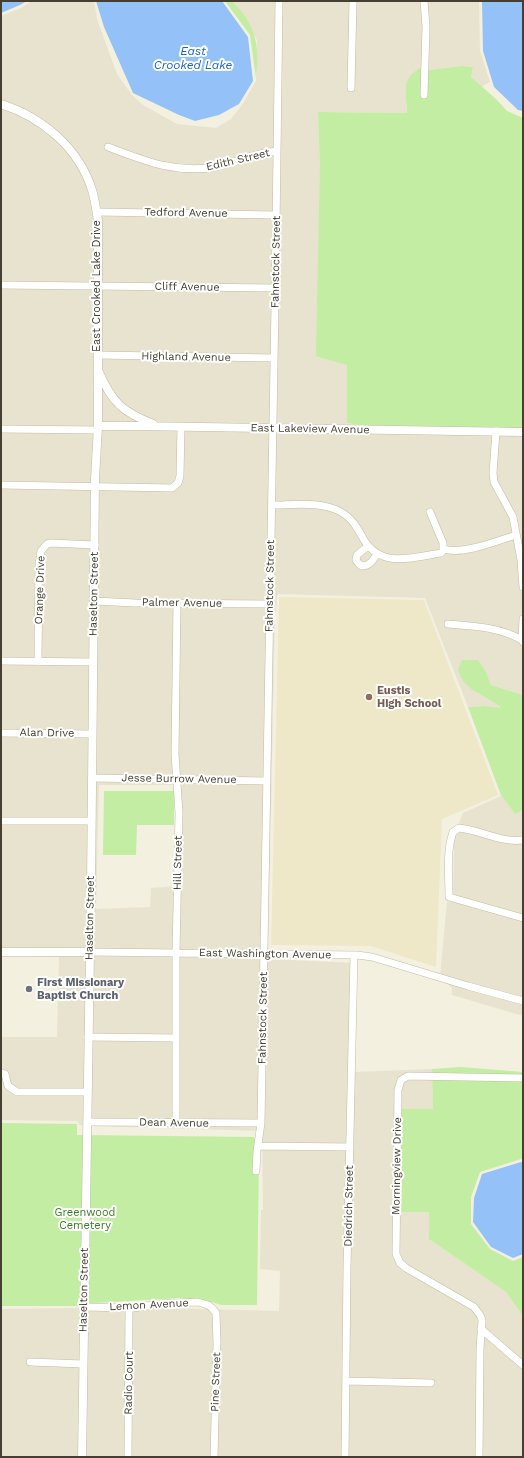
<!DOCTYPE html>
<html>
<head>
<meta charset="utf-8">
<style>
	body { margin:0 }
	#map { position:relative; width:524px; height:1458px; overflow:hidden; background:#f3f0e0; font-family:"Work Sans",sans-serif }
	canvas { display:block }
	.frame { position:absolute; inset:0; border:2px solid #443f31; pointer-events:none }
</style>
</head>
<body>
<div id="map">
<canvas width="524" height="1458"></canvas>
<div class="frame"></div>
</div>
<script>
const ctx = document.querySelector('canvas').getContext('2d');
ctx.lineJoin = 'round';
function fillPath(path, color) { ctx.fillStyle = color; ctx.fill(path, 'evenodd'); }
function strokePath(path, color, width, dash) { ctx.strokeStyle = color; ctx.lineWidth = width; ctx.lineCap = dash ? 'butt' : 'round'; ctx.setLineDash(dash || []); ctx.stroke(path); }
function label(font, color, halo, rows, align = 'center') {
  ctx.font = font + ' "Work Sans",sans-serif'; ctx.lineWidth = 4; ctx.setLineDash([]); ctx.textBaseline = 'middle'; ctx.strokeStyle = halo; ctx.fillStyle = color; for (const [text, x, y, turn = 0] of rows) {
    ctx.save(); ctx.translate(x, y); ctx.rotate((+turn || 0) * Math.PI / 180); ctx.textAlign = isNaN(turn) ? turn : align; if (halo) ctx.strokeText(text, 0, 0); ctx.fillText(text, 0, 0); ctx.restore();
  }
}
fillPath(new Path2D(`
	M32 1H94L97 19 117 74 132 95 143 105 177 124 216 128 231 119 242 105 256 81 257 40 237 6 232 1H479L480 51 490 82 486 84 482 87 479 84 471 77 473 67 462 66 429 70 405 88 407 113 318 112 320 168 347 365V423L363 426 158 423 136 414 123 404 112 390 100 367 94 188 48 124 31 113 1 100V16L21 8Z
	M1 107 29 119 44 129 60 144 76 163 89 191 95 221 93 367 95 426 86 949H1Z
	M100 382 119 410 128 417 140 422 101 423Z
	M157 429 523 435V695L491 685 486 672 477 693 494 701 501 709 485 706 468 707 425 598 279 594 277 595 276 612H275L268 959 356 963 354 1072 432 1069 433 1109H397L395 1212H429V1239L506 1292 523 1316V1457H85L87 1308 91 1306 279 1311 280 1271 260 1269 261 1210H263L262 1131 90 1126 98 479 101 430ZM99 785H179V886L151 888 150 907 96 909Z
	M501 795 515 814 523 810V1016L452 995V988L440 977 447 902 453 901 454 835 463 813 499 797Z
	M1 955H86L84 1125H79V1123L77 1121 1 1120V1037H57L59 957Z
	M81 1308 79 1457H1V1309Z`), '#e7e3ce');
fillPath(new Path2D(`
	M279 597 424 600 498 795 442 819 436 967 371 946 271 945Z`), '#eee8c8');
fillPath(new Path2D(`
	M225 1H232C256 25 260 45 256 78L250 35Z
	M462 66 473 67 471 77 496 99 507 111 523 118V428L363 426 347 423V365L316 356 320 168 318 112 407 113C407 93 399 81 420 68L429 70Z
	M462 660H478L486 672 491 685 523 695V810L515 814 501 795 468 707 485 706 501 708C490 697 476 695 466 684 462 681 460 674 458 670Z
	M104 791H174V825H137L136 855H103Z
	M461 1067 523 1072V1160L521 1159 480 1172 471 1197V1224L490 1249 513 1261 523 1257V1316L506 1292 429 1239V1212H394L397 1109H433L432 1069Z
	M1 1123 77 1124V1135L254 1137 259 1154 257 1305H221L212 1302 180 1298 94 1303 76 1306H1Z`), '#c2eda3');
fillPath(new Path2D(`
	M1 1H27L20 5 1 13Z
	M96 1H222L248 37 253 81 239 104 219 115 195 121 179 115 133 93 104 27Z
	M482 1H523V111L518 110 494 87 483 51Z
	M521 1162 523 1163V1254L513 1258 491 1247 473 1222 474 1198 482 1174Z`), '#94c2f8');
const minor = new Path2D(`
	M424 1 426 27 424 95
	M351 88 353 1
	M108 147C143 160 175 174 215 167 236 163 254 153 277 151
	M97 212 276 215
	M1 285 275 288
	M97 355 274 358
	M1 429 98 430
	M496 431 493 473 494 482 513 517 521 560 523 587
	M1 485 172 488 178 483 180 476 181 427
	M272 505C294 505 321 501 341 512 352 518 358 529 364 540 382 569 414 557 441 553L443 551V543L430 512
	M368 546 357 555 356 560 359 564 362 566C370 566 373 560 377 554
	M444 549C462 555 497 541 516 535
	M94 601 135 603 270 604
	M448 624C473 626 499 627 522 640L523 642
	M522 640 523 619
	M1 661 93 662
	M38 662 39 564 41 551 47 544 51 543 95 545
	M1 733 92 734
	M92 778 266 781
	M1 821H91
	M523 840C500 843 481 830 459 828L453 832C446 852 449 876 449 897L523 918
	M89 952 357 955 372 957 468 986 523 1001
	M88 1037 176 1038
	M1 1073 5 1074 8 1086 17 1092H87
	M87 1122 261 1123
	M176 1123V952L179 813 175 754 177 603
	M258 1146 350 1147
	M256 1171 257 1151 261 1123 275 305 279 1
	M84 1307 133 1308 158 1304 198 1302 208 1305 212 1308 216 1313 217 1343 214 1457
	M481 1329 523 1365
	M30 1362 83 1364
	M346 1381 431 1383
	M128 1457 129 1308
	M345 1457 347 1268 354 955
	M479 1457 480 1349 482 1320 480 1315 474 1307 406 1268 400 1263 396 1254 398 1090 401 1080 408 1076 523 1078`);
const tertiary = new Path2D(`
	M1 104C42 117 79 148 92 190 95 199 96 210 98 220V426L95 479 91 888 82 1457
	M99 372C112 403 123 412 153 424
	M98 426H136L523 432
	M1 952H89`);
strokePath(minor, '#c1bca5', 8);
strokePath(tertiary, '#c1bca5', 9);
strokePath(minor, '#fff', 7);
strokePath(tertiary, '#fff', 8);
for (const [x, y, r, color] of [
	[369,697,4,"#8d6e63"],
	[29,989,4,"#6b7280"]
]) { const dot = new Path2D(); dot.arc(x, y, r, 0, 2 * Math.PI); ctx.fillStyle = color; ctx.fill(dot); strokePath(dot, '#fff', 1.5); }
label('11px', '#443f31', '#fff', [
	["Edith Street",238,160,-13],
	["Tedford Avenue",186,213,1],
	["Fahnstock Street",276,262,-89],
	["East Crooked Lake Drive",97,286,-90],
	["Cliff Avenue",187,287,1],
	["Highland Avenue",186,357,1],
	["East Lakeview Avenue",310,429,1],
	["Fahnstock Street",270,586,-89],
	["Orange Drive",40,590,-88],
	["Haselton Street",94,594,-89],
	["Palmer Avenue",182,603,1],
	["Alan Drive",47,733,1],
	["Jesse Burrow Avenue",179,779,1],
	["Hill Street",178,863,-89],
	["Haselton Street",90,918,-89],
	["East Washington Avenue",265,954,1],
	["Fahnstock Street",263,1018,-89],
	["Dean Avenue",174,1123,1],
	["Morningview Drive",397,1166,-89],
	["Diedrich Street",349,1206,-89],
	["Haselton Street",84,1290,-89],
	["Lemon Avenue",149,1305,-3],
	["Pine Street",216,1382,-88],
	["Radio Court",129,1383,-89]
]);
label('bold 11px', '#785e54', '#fff', [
	["Eustis",377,691],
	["High School",377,704]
], 'left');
label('bold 11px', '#5b616d', '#fff', [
	["First Missionary",37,983],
	["Baptist Church",37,996]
], 'left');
label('11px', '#357b1f', '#fff', [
	["Greenwood",85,1213],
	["Cemetery",85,1226]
]);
label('italic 12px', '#2064ba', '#fff', [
	["East",193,51],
	["Crooked Lake",193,65]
]);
</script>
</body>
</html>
